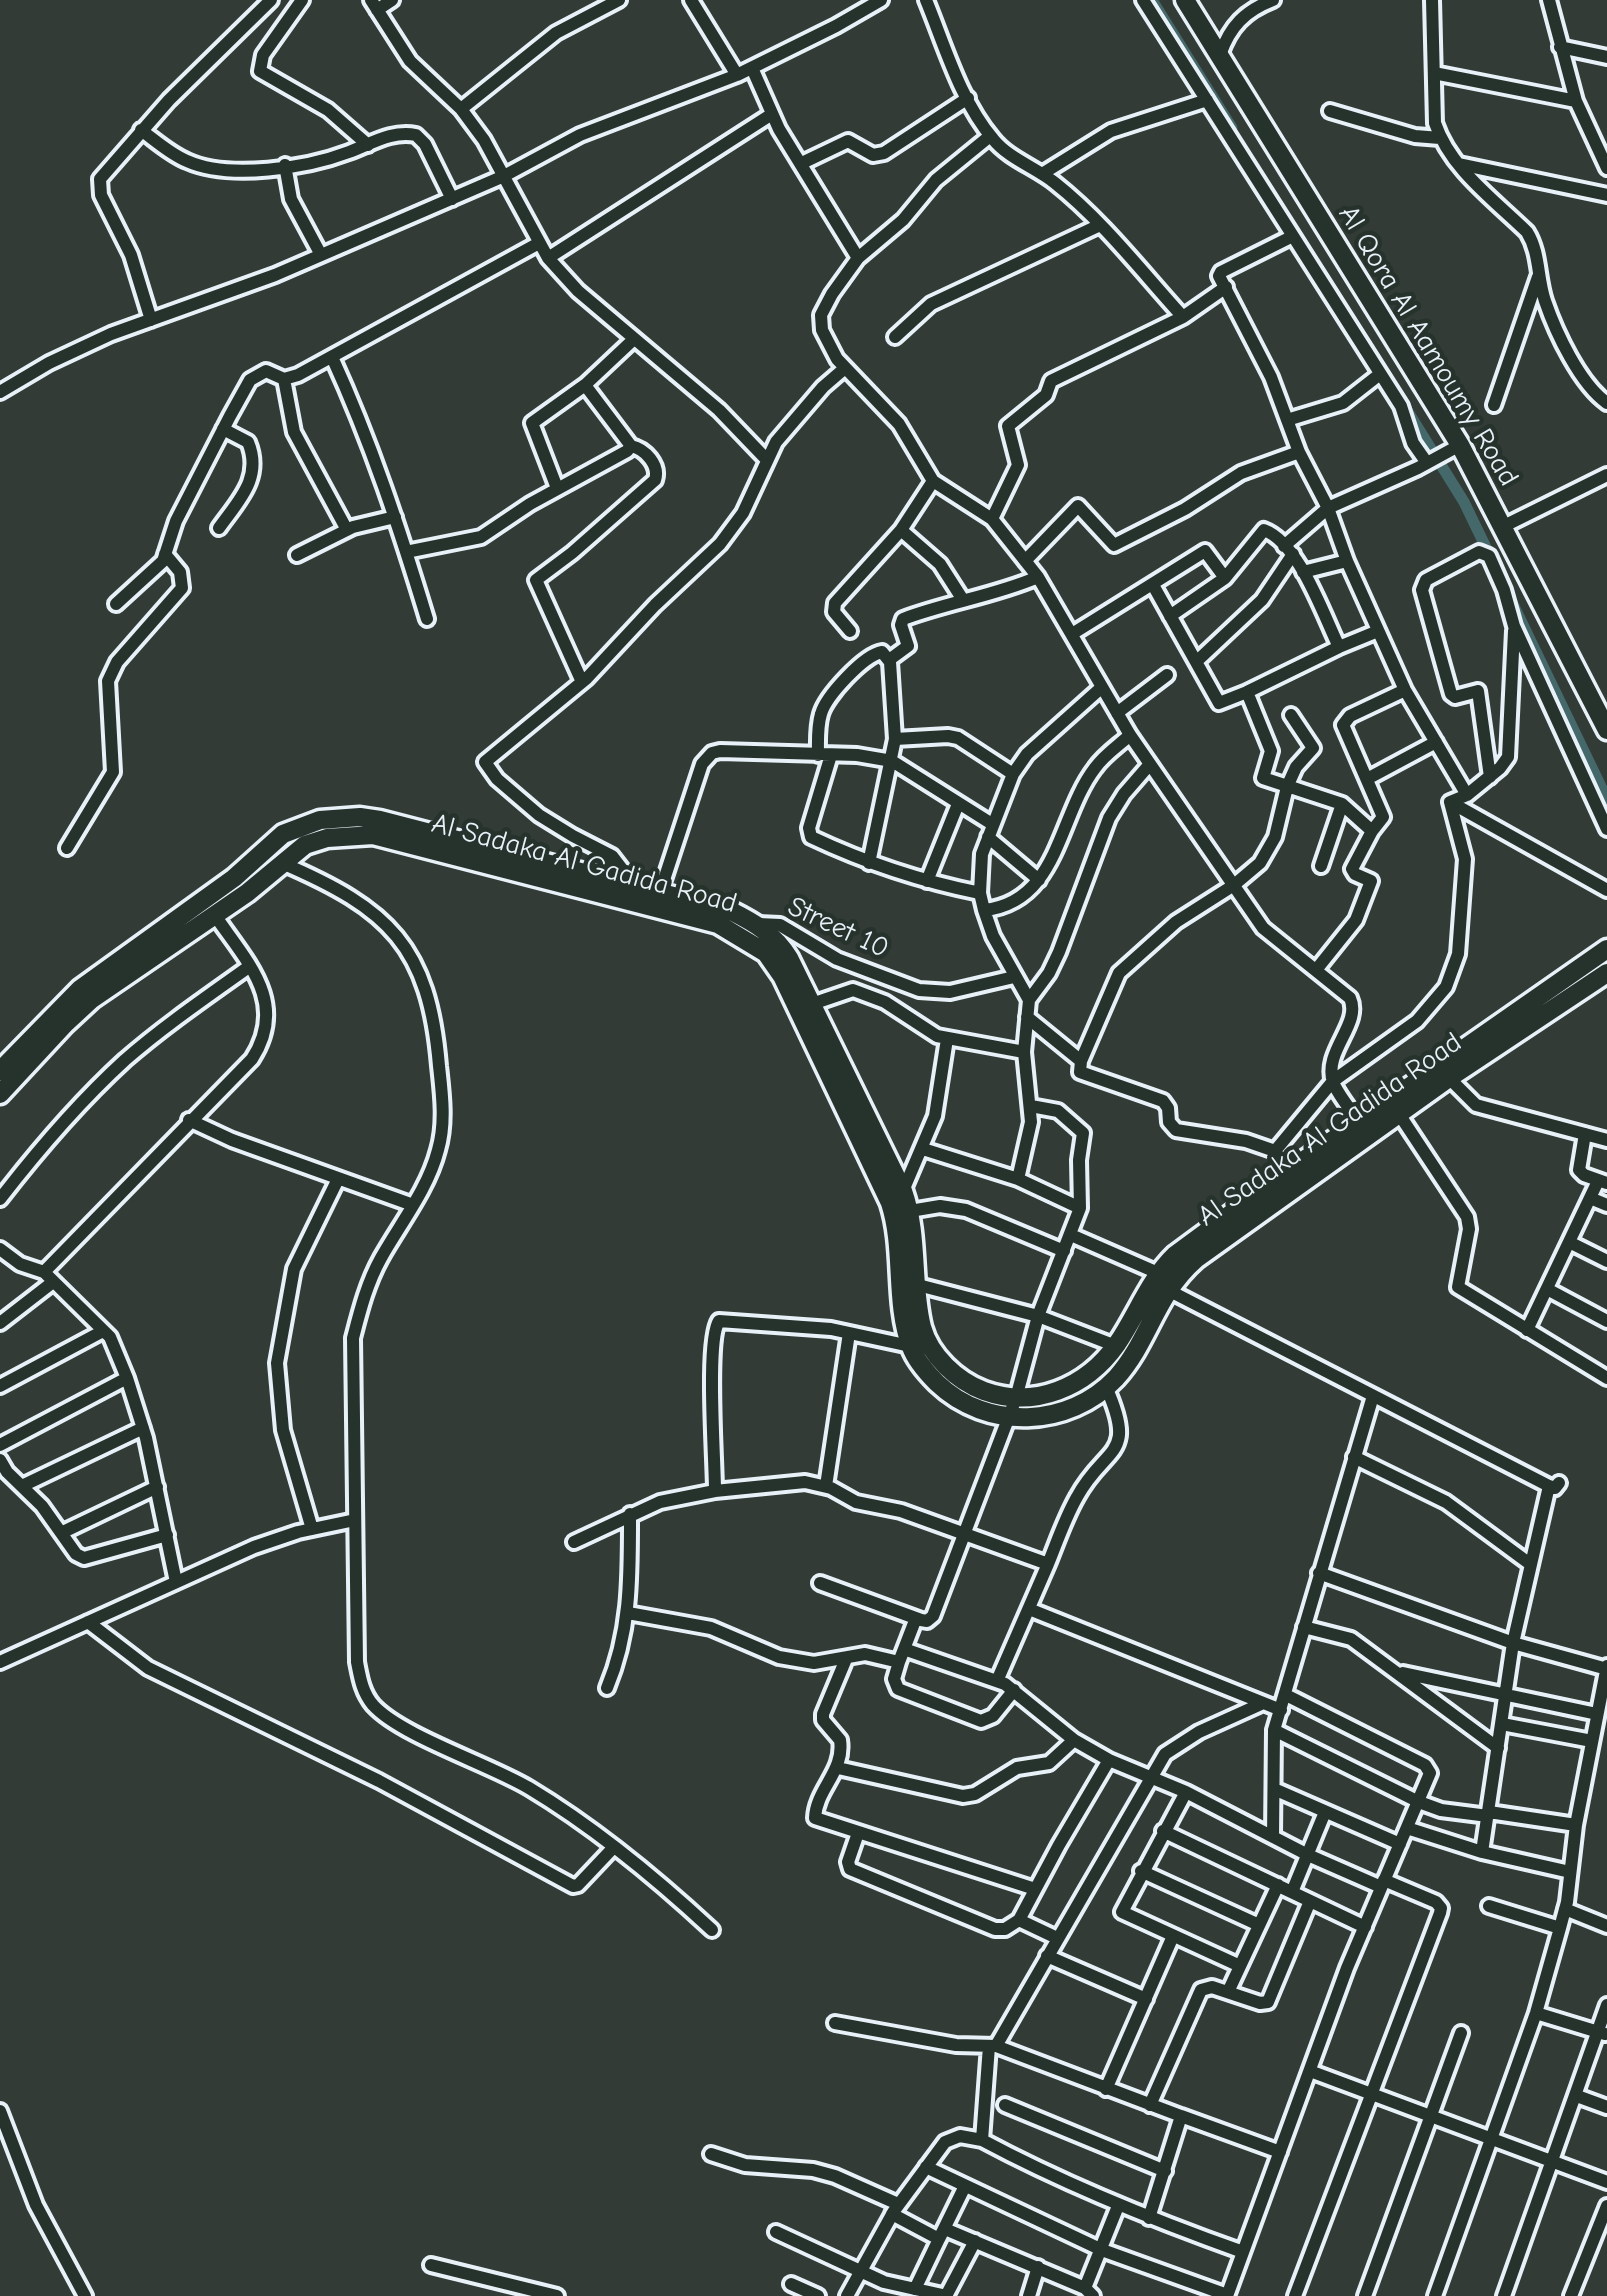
<!DOCTYPE html>
<html>
<head>
<meta charset="utf-8">
<style>
	body { margin:0 }
	canvas { display:block; background:#333b36 }
</style>
</head>
<body>
<canvas width="1607" height="2296"></canvas>
<script>
const ctx = document.querySelector('canvas').getContext('2d');
ctx.lineJoin = 'round';
function strokePath(path, color, width, dash) { ctx.strokeStyle = color; ctx.lineWidth = width; ctx.lineCap = dash ? 'butt' : 'round'; ctx.setLineDash(dash || []); ctx.stroke(path); }
function label(font, color, halo, rows, align = 'center') {
  ctx.font = font + ' "Comic Neue",sans-serif'; ctx.lineWidth = 9; ctx.setLineDash([]); ctx.textBaseline = 'middle'; ctx.strokeStyle = halo; ctx.fillStyle = color; for (const [text, x, y, turn = 0] of rows) {
    ctx.save(); ctx.translate(x, y); ctx.rotate((+turn || 0) * Math.PI / 180); ctx.textAlign = isNaN(turn) ? turn : align; if (halo) ctx.strokeText(text, 0, 0); ctx.fillText(text, 0, 0); ctx.restore();
  }
}
strokePath(new Path2D(`
	M1152 0 1232 128
	M1405 407 1464 502 1492 560
	M1511 600 1607 799`), '#45686b', 11);
const street = new Path2D(`
	M302 0 263 55 260 71 328 110 368 145
	M371 0 410 61 461 109 484 140 548 258 578 291 719 410 767 460
	M691 0 737 75
	M926 0C945 46 960 100 993 139 1009 159 1035 167 1055 183 1103 221 1142 272 1183 317L1226 287
	M1143 0 1401 406 1413 443 1427 463
	M1432 0 1435 123C1450 168 1493 199 1527 232 1540 253 1537 277 1545 301 1556 333 1580 384 1607 403
	M1549 0 1576 101 1607 168
	M377 10 392 0
	M1560 47 1607 57
	M1220 55C1230 26 1245 11 1273 0
	M752 68 779 129 858 258
	M1434 73 1576 101
	M461 109 556 33 619 0
	M1330 111 1415 136 1440 138
	M141 130C156 141 170 154 187 161 229 180 307 168 349 152 371 144 392 130 416 135L425 144 452 199
	M990 136 936 180 903 220 858 258 832 294 821 315 822 330 837 359 899 424 933 481 992 519 1038 577 1130 735 1263 928 1350 998C1362 1024 1323 1051 1333 1082 1338 1095 1351 1110 1359 1122
	M802 163 848 141 873 155 884 153 968 98
	M1459 164 1607 195
	M285 165 291 199 321 255
	M1042 174 1111 131 1207 100
	M548 258 772 114
	M151 320 131 255 101 195 100 179 169 100 271 0
	M895 337 931 304 1100 225
	M332 357C371 442 400 530 427 619
	M284 379 294 432 347 530
	M0 392 49 363 111 334 275 275 504 176 580 135 737 75 836 26 881 0
	M1494 405 1538 277
	M1287 420 1343 403 1380 374
	M557 488 532 423 585 385 634 339
	M992 519 1018 465 1008 426 1046 395 1051 381 1183 317
	M1502 527 1607 475
	M219 528C238 501 263 478 248 442L223 429
	M901 530 940 564 963 600
	M1284 546 1328 508 1418 468 1460 445
	M406 552 481 537 530 504 627 451 631 446 585 385
	M297 555 353 527 395 517
	M1025 561 1078 506 1114 545 1185 509 1241 473 1299 452
	M1303 572 1347 561
	M1153 585 1219 703 1247 692 1271 751 1263 778 1342 804 1372 831
	M116 604 163 561 176 521 230 416 250 380 266 371 284 379 298 375 539 243
	M1170 616 1225 578 1264 530C1299 543 1323 614 1339 647L1378 631
	M850 631 834 612 835 603 901 530 933 481
	M1072 634 1205 551 1225 578
	M889 660 908 646 901 625 903 619C948 602 994 596 1038 577
	M1196 662 1262 600 1293 554
	M582 682 536 580 572 553 655 480C660 465 645 449 631 446
	M1247 692 1339 647
	M1117 713 1167 675
	M895 739 948 736 958 738 1013 774
	M818 755C818 742 817 727 821 714 826 696 864 655 882 652L890 662 895 739 869 863
	M831 755 809 828 811 837C866 863 920 881 980 893
	M1490 777 1478 691 1455 697 1451 694 1422 590 1426 580 1479 552 1489 556 1504 590 1514 626 1607 829
	M1367 779 1436 742
	M1467 795 1500 768 1508 757 1514 631
	M1450 802 1607 890
	M988 837 1039 880
	M67 848 113 772 108 681 117 662 182 588 180 572 165 554
	M282 863C389 909 429 946 439 1066 442 1093 446 1123 438 1150 428 1189 400 1224 381 1258 367 1283 360 1311 353 1338L357 1662C360 1677 362 1692 373 1705 401 1736 489 1764 529 1788 594 1827 657 1879 712 1930
	M1321 866 1342 804
	M927 881 958 804
	M635 886 612 856 573 836 539 815 497 779 485 762 587 678 655 605 720 544 743 513 776 442 823 387 845 368
	M660 892 702 764 712 753 720 751 857 755 892 761 992 824
	M984 910C1059 902 1058 816 1095 768 1104 755 1118 746 1130 735
	M758 924 780 925 837 959 919 990 950 992 1014 977
	M1316 970 1356 920 1371 881 1355 874 1352 869 1372 831 1383 817 1343 725 1350 716 1405 690
	M1029 1000 1049 973 1059 952 1109 818 1124 794 1150 764
	M812 1004 853 990 885 1002 937 1036 1024 1052
	M1027 1017 1081 1061 1080 1072 1163 1101 1168 1108 1169 1122 1176 1130 1246 1141 1275 1151 1333 1081 1417 1021 1446 987 1458 954 1465 859 1450 802 1467 795 1405 690 1347 561 1328 508 1299 452 1271 377 1219 276 1221 272 1293 236
	M1081 1061 1119 973 1176 922 1234 885 1260 863 1275 837 1287 787 1296 767 1313 748 1291 715
	M1449 1078 1476 1105 1607 1140
	M1031 1106 1058 1111 1083 1133 1079 1160 1080 1208
	M1399 1114 1467 1217 1469 1229 1458 1287 1607 1378
	M189 1120 232 1140 413 1205
	M1585 1134 1579 1170 1584 1175 1607 1183
	M1018 1179 1031 1122 1024 1052 1029 1000 993 936 984 910 980 893 982 854 1013 774 1027 754 1102 687
	M903 1191 935 1116 947 1039
	M1590 1198 1607 1205
	M0 1199C38 1150 79 1102 125 1060 164 1026 208 996 250 966
	M910 1211 940 1206 966 1210 1064 1251
	M1071 1235 1158 1273
	M1569 1242 1607 1261
	M0 1249 20 1264 44 1272 110 1337 127 1378 146 1438 176 1582
	M44 1272 252 1059C289 1002 246 961 214 914
	M918 1285 1038 1316 1116 1346
	M1166 1289 1549 1486 1555 1488 1559 1483
	M1547 1289 1607 1321
	M0 1323 53 1282
	M1527 1330 1598 1181
	M0 1386 103 1331
	M0 1445 127 1378
	M1354 1457 1446 1502 1530 1564
	M0 1460 7 1472 42 1506 76 1554 84 1558 167 1535
	M22 1486 143 1428
	M826 1486 849 1333
	M715 1491C715 1459 706 1340 719 1321L831 1329 910 1346
	M312 1529 283 1430 277 1363 294 1269 338 1179
	M61 1533 157 1487
	M574 1542 660 1502 715 1491 805 1482 831 1488 856 1502 901 1511 1048 1564 997 1681
	M1048 1564C1057 1542 1065 1518 1077 1497 1105 1445 1138 1458 1106 1387
	M1319 1573 1513 1643 1607 1669
	M820 1583 921 1620 927 1621 933 1616 1016 1398 1038 1316 1080 1208 1018 1179 923 1149
	M1029 1609 1281 1710
	M628 1613 711 1628 779 1657 814 1663 865 1654 899 1662 916 1618
	M88 1622 148 1668 379 1781 573 1886 578 1885 613 1848
	M1304 1627 1351 1639 1498 1748
	M904 1649 1005 1684 1074 1740 1109 1760 1186 1792 1308 1855 1381 1887
	M846 1659 823 1714V1720L840 1740C845 1771 816 1789 815 1818L1035 1889
	M0 1662 254 1547 298 1532 355 1520
	M899 1662 894 1679 898 1689 981 1721 993 1716 1014 1690
	M1403 1673 1597 1714
	M607 1688C631 1631 630 1575 630 1514
	M1502 1724 1592 1741
	M1274 1730 1419 1802 1441 1810 1488 1816
	M838 1768 963 1796 975 1794 1017 1768 1049 1763 1074 1740
	M1274 1789 1400 1844
	M1186 1792 1122 1912 1240 1966
	M1489 1812 1576 1825
	M1407 1828 1482 1852 1570 1872
	M1163 1831 1365 1927
	M858 1833 848 1862 850 1869 995 1929H1005L1019 1920
	M1273 1837 1274 1730 1373 1396
	M1482 1852 1513 1643 1549 1486
	M1141 1871 1259 1925
	M1292 1892 1325 1812
	M1489 1906 1560 1928
	M1565 1909 1607 1926
	M1057 1938 1019 1920 1059 1845 1109 1760
	M1047 1956 1146 1999
	M1228 1992 1278 1885
	M1536 2013 1605 2034
	M835 2023 956 2045 996 2046 1181 2116
	M989 2046 982 2140C1066 2185 1153 2220 1243 2252
	M996 2046 1165 1754 1199 1732 1261 1704
	M1310 2071 1607 2182
	M1106 2089 1173 1936
	M1577 2096 1607 2107
	M1005 2105 1165 2171
	M1150 2105 1201 1990 1212 1987 1260 2003 1268 2002 1310 1901
	M0 2111 36 2205 85 2296
	M711 2154 745 2165 813 2170 835 2176 898 2204
	M926 2167 1102 2250 1227 2295
	M892 2214 939 2239 965 2186
	M1149 2218 1181 2116 1280 2152
	M945 2229 1085 2288 1093 2296
	M776 2232 884 2282 947 2296
	M431 2265 557 2296
	M791 2284 818 2296
	M1085 2288 1118 2206
	M915 2289 939 2239
	M847 2296 894 2211 945 2142 960 2136 982 2140
	M946 2296 975 2241
	M1029 2296 1038 2267
	M1227 2296 1347 1968 1430 1773 1425 1765 1286 1695
	M1295 2296 1440 1913 1441 1908 1436 1902 1384 1880
	M1365 2296 1461 2033
	M1435 2296 1536 2013 1560 1928 1567 1902 1576 1825 1607 1666
	M1504 2296 1607 2005
	M1571 2296 1607 2206`);
const secondary = new Path2D(`
	M1185 0 1460 445 1607 730
	M0 1071 80 989 234 878 283 834 320 820 360 817 380 820 731 911C755 923 774 934 789 958L903 1191C919 1236 911 1284 922 1327 930 1356 957 1381 984 1391 1034 1409 1086 1388 1117 1344 1137 1315 1149 1280 1175 1255L1293 1168 1607 949
	M0 1094 65 1024 92 999 247 893 305 845 327 838 373 835 718 924 766 953 782 976 890 1203C905 1249 894 1301 911 1347 916 1361 927 1373 937 1383 987 1431 1069 1428 1116 1378 1150 1340 1154 1296 1196 1259L1449 1078 1607 973`);
strokePath(street, '#e8f1f8', 20);
strokePath(secondary, '#e8f1f8', 25);
strokePath(street, '#26332d', 12);
strokePath(secondary, '#26332d', 18);
label('28px', '#e8f1f8', '#26332d', [
	["Al Qora Al Aamoumy Road",1428,346,59],
	["Al Sadaka Al Gadida Road",584,864,15],
	["Street 10",838,928,25],
	["Al Sadaka Al Gadida Road",1330,1130,-35]
]);
</script>
</body>
</html>
